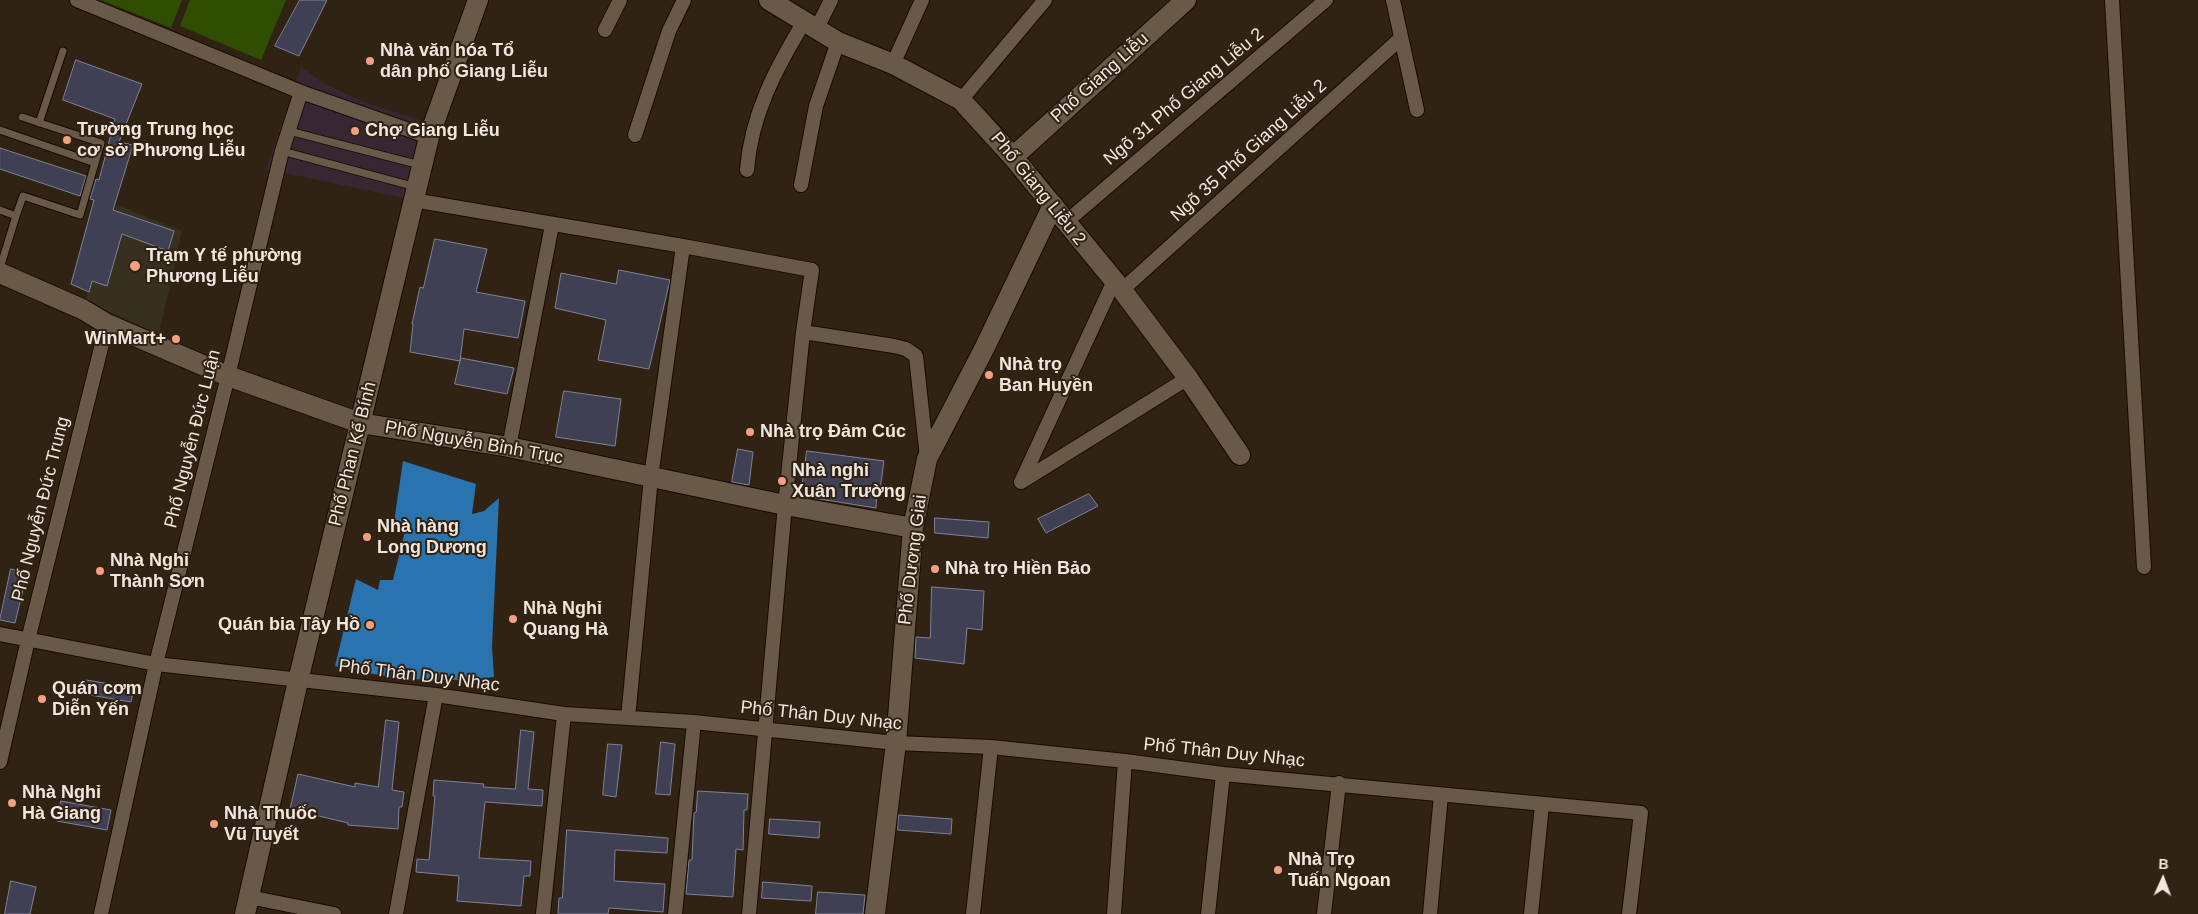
<!DOCTYPE html>
<html>
<head>
<meta charset="utf-8">
<style>
	body { margin:0 }
	#map { position:relative; width:2198px; height:914px; overflow:hidden; background:#302314; font-family:Arial,sans-serif }
	canvas { display:block }
	.north { position:absolute; left:2138px; top:854px; width:50px; height:50px; -webkit-text-stroke:4px #302314; paint-order:stroke; rotate:2deg; font-size:14px; font-weight:700; line-height:20px; text-align:center; color:#f1e7de }
	.north::after { content:''; display:block; margin:auto; width:18px; height:22px; background:#f1e7de; clip-path:polygon(50% 0,100% 100%,50% 72%,0 100%) }
</style>
</head>
<body>
<div id="map">
<canvas width="2198" height="914"></canvas>
<div class="north">B</div>
</div>
<script>
const ctx = document.querySelector('canvas').getContext('2d');
ctx.lineJoin = 'round';
function fillPath(path, color) { ctx.fillStyle = color; ctx.fill(path, 'evenodd'); }
function strokePath(path, color, width, dash) { ctx.strokeStyle = color; ctx.lineWidth = width; ctx.lineCap = dash ? 'butt' : 'round'; ctx.setLineDash(dash || []); ctx.stroke(path); }
function label(font, color, halo, rows, align = 'center') {
  ctx.font = font + ' Arial,sans-serif'; ctx.lineWidth = 4; ctx.setLineDash([]); ctx.textBaseline = 'middle'; ctx.strokeStyle = halo; ctx.fillStyle = color; for (const [text, x, y, turn = 0] of rows) {
    ctx.save(); ctx.translate(x, y); ctx.rotate((+turn || 0) * Math.PI / 180); ctx.textAlign = isNaN(turn) ? turn : align; if (halo) ctx.strokeText(text, 0, 0); ctx.fillText(text, 0, 0); ctx.restore();
  }
}
fillPath(new Path2D(`
	M301 67 325 84 361 101 434 125 413 200 266 169Z`), '#362733');
fillPath(new Path2D(`
	M117 205 182 231 159 334 85 301Z`), '#38301f');
fillPath(new Path2D(`
	M101 0H182L171 28Z
	M190 0H286L261 60 180 26Z`), '#2f4e00');
fillPath(new Path2D(`
	M403 461 476 484 472 514 484 511 499 498 492 647 494 677C440 684 388 679 335 666L356 579 378 590 380 580H393L406 527 394 522Z`), '#2973af');
const building = new Path2D(`
	M300 0H327L299 56 275 46Z
	M76 60 142 84 119 142 133 145 113 210 174 231 168 251 122 234 107 286 92 281 89 292 71 284 94 200 90 199 96 179 99 180 115 119 63 100Z
	M0 148 86 176 80 196 0 169Z
	M435 239 487 249 476 292 525 301 518 338 464 329 460 361 410 352 413 324H412L420 287 423 288Z
	M619 270 670 280 649 369 598 360 606 320 555 308 561 273 616 284Z
	M461 358 514 368 507 394 455 384Z
	M564 391 621 399 615 446 556 437Z
	M738 449 753 452 749 485 732 482Z
	M807 451 884 461 880 490H877L876 508 801 496Z
	M1089 494 1098 506 1046 533 1038 519Z
	M935 518 989 522 988 538 935 533Z
	M11 569 27 573 15 623 0 620Z
	M932 587 984 591 982 630 967 628 964 664 915 658 916 637 930 638Z
	M86 680 134 688 131 702 84 694Z
	M386 720 399 722 392 790 404 792 402 807H399L398 829 348 825V823L290 809 298 774 355 787V783L378 787Z
	M521 730 534 732 528 789 543 790 542 806 485 802 479 858 531 861 530 876H524L521 906 457 901 459 876 416 872 417 859 429 860 435 796H433L434 780 484 784 483 787 515 789Z
	M661 742 675 744 670 795 656 794Z
	M608 744 622 745 616 797 603 795Z
	M698 791 748 794 747 810H744L743 850 736 849 733 897 686 894 689 860H692L694 813 696 812Z
	M61 801 111 810 107 830 57 821Z
	M899 815 952 819 951 834 898 830Z
	M770 819 820 822 819 838 769 834Z
	M567 830 668 838 667 853 615 850 614 881 665 884 663 912 609 908 608 914H558L559 898H562Z
	M11 881 36 887 30 914H5Z
	M763 882 812 886 811 901 762 898Z
	M818 892 865 895 863 914H816Z`);
fillPath(building, '#3f4053');
strokePath(building, '#808196', 1);
const lane = new Path2D(`
	M22 117 101 143 95 163
	M39 123 63 51
	M0 130 95 163 80 215 23 196 16 216
	M289 131 420 165
	M282 151 416 187
	M0 210 16 216 0 268`);
const street = new Path2D(`
	M77 0 301 92 429 137
	M1393 0 1417 110
	M2112 0 2144 567
	M605 30 620 0
	M816 30 831 0
	M893 64 922 0
	M961 100 1045 0
	M635 135 669 31 684 0
	M747 170C751 115 776 68 804 22
	M801 185 816 106 838 42
	M413 200 683 246 651 477 628 718
	M1066 222 1326 0
	M683 246 812 270 803 332 785 505 749 914
	M1122 290 1400 39
	M803 332 894 346 906 349 916 356 927 458
	M509 447 552 225
	M1021 482 1114 281
	M1021 482 1188 378
	M0 634 156 664 436 695 564 714 694 722 896 743 991 747 1125 761 1223 774 1641 813 1629 914
	M0 762 28 640 107 324
	M249 897 334 914
	M101 914 156 664 228 376 282 151 301 92
	M396 914 436 695
	M543 914 564 714
	M675 914 694 722
	M973 914 991 747
	M1114 914 1125 761
	M1208 914 1223 774
	M1324 914 1339 783
	M1430 914 1441 795
	M1531 914 1542 805`);
const secondary = new Path2D(`
	M769 0 838 42 893 64 961 100 1013 157 1122 290 1188 378 1240 455
	M1013 157 1186 0
	M0 273 82 309 107 324 228 376 360 423 509 447 785 505 913 528
	M245 914 298 681 429 137 478 0
	M875 914 896 743 913 528 927 459 985 347 1053 205`);
strokePath(lane, '#180c01', 9);
strokePath(street, '#180c01', 16);
strokePath(secondary, '#180c01', 22);
strokePath(lane, '#685949', 7);
strokePath(street, '#685949', 14);
strokePath(secondary, '#685949', 20);
for (const [x, y, r, color] of [
	[370,61,5,"#f2a07f"],
	[355,131,5,"#f2a07f"],
	[67,140,5,"#f2a07f"],
	[135,266,6,"#f2a07f"],
	[176,339,5,"#f2a07f"],
	[989,375,5,"#f2a07f"],
	[750,432,5,"#f2a07f"],
	[782,481,5,"#f2a07f"],
	[367,537,5,"#f2a07f"],
	[935,569,5,"#f2a07f"],
	[100,571,5,"#f2a07f"],
	[513,619,5,"#f2a07f"],
	[370,625,5,"#f2a07f"],
	[42,699,5,"#f2a07f"],
	[12,803,5,"#f2a07f"],
	[214,824,5,"#f2a07f"],
	[1278,870,5,"#f2a07f"]
]) { const dot = new Path2D(); dot.arc(x, y, r, 0, 2 * Math.PI); ctx.fillStyle = color; ctx.fill(dot); strokePath(dot, '#302314', 2); }
label('bold 18px', '#f1e7de', '#302314', [
	["Nhà văn hóa Tổ",380,51],
	["dân phố Giang Liễu",380,72],
	["Trường Trung học",77,130],
	["cơ sở Phương Liễu",77,151],
	["Chợ Giang Liễu",365,131],
	["Trạm Y tế phường",146,256],
	["Phương Liễu",146,277],
	["WinMart+",166,339,"right"],
	["Nhà trọ",999,365],
	["Ban Huyền",999,386],
	["Nhà trọ Đảm Cúc",760,432],
	["Nhà nghỉ",792,471],
	["Xuân Trường",792,492],
	["Nhà hàng",377,527],
	["Long Dương",377,548],
	["Nhà Nghỉ",110,561],
	["Thành Sơn",110,582],
	["Nhà trọ Hiền Bảo",945,569],
	["Nhà Nghỉ",523,609],
	["Quang Hà",523,630],
	["Quán bia Tây Hồ",360,625,"right"],
	["Quán cơm",52,689],
	["Diễn Yến",52,710],
	["Nhà Nghỉ",22,793],
	["Hà Giang",22,814],
	["Nhà Thuốc",224,814],
	["Vũ Tuyết",224,835],
	["Nhà Trọ",1288,860],
	["Tuấn Ngoan",1288,881]
], 'left');
label('18px', '#f1e7de', '#302314', [
	["Phố Giang Liễu",1100,78,-42],
	["Ngõ 31 Phố Giang Liễu 2",1184,97,-40],
	["Ngõ 35 Phố Giang Liễu 2",1249,151,-42],
	["Phố Giang Liễu 2",1038,189,51],
	["Phố Nguyễn Đức Luận",193,439,-76],
	["Phố Nguyễn Bỉnh Trục",474,443,10],
	["Phố Phan Kế Bính",353,454,-76],
	["Phố Nguyễn Đức Trung",41,509,-76],
	["Phố Dương Giai",913,560,-83],
	["Phố Thân Duy Nhạc",419,676,7],
	["Phố Thân Duy Nhạc",821,716,6],
	["Phố Thân Duy Nhạc",1224,753,6]
]);
</script>
</body>
</html>
